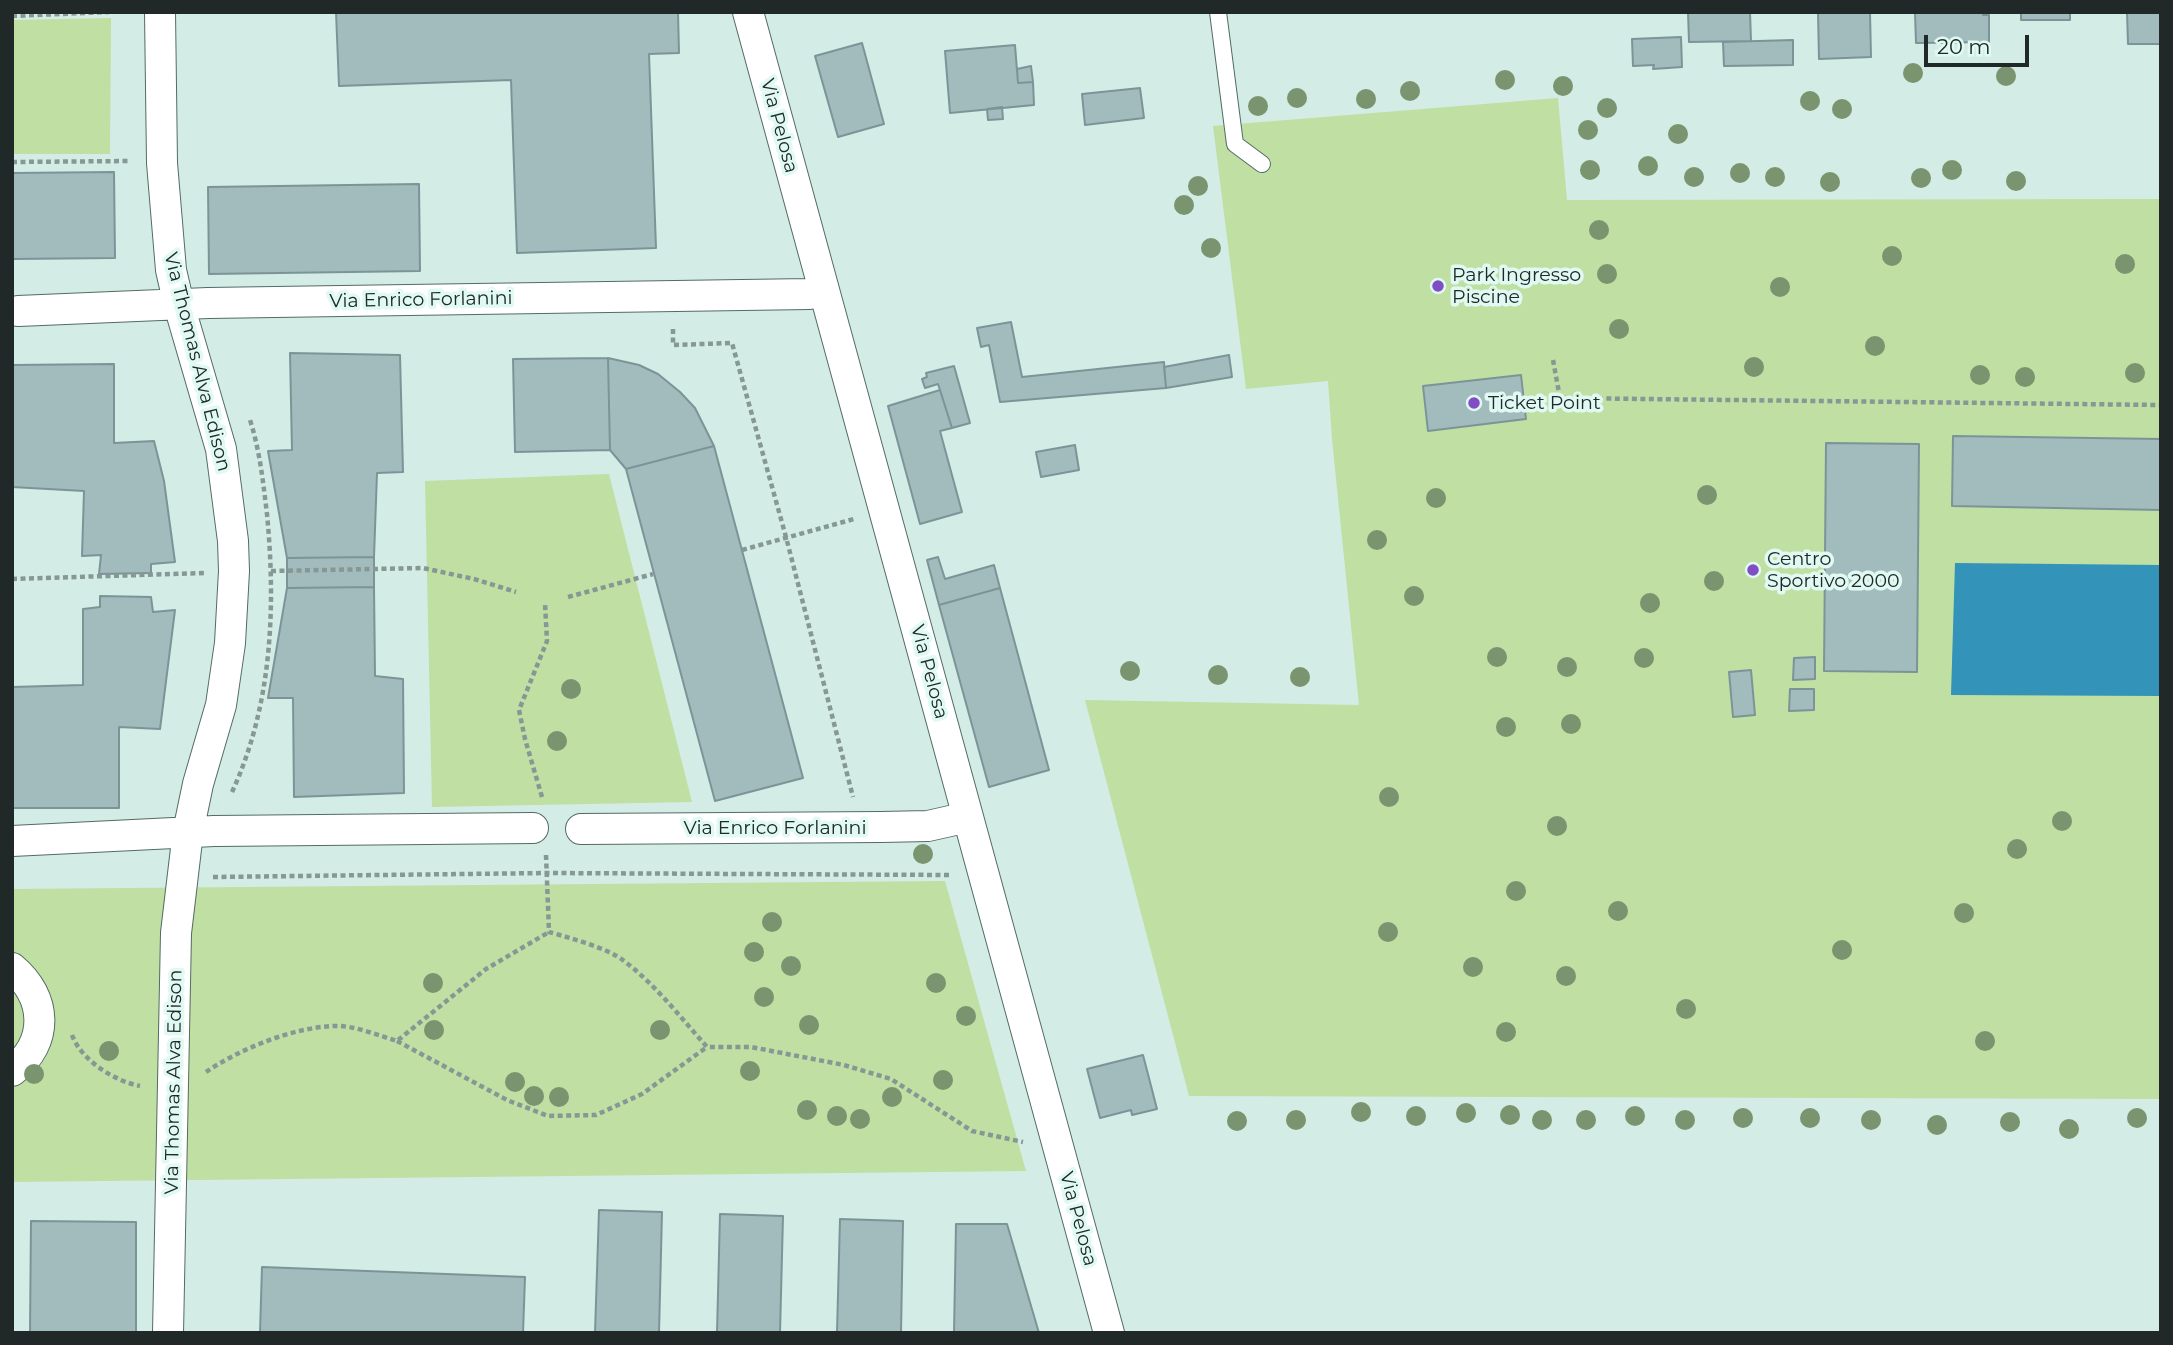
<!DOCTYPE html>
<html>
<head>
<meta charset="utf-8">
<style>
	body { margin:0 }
	#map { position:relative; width:2173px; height:1345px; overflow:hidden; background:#d3ece6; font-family:Montserrat,sans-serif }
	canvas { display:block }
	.frame { position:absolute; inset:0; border:14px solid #202927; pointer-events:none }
	.scale { position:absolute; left:1924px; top:35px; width:105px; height:32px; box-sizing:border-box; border:4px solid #202927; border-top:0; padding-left:9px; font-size:21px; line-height:24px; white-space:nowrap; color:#202927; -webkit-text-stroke:5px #e0faf3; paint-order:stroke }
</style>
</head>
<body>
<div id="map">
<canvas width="2173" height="1345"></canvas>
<div class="frame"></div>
<div class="scale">20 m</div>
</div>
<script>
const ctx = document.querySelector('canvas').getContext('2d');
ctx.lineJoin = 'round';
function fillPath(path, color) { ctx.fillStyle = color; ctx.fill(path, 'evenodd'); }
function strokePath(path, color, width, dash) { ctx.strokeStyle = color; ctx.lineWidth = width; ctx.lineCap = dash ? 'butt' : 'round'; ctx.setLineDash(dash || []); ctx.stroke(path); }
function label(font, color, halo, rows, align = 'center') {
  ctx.font = font + ' Montserrat,sans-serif'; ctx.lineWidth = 7; ctx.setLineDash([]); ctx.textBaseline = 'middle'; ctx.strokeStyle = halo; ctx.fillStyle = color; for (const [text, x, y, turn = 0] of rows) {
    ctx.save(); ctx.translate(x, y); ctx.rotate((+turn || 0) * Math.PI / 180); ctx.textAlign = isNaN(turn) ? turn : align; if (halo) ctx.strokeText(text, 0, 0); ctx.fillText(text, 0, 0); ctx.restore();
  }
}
fillPath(new Path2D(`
	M111 18 110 154H12V20Z
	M1558 98 1567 200 2161 199V1099L1189 1096 1085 700 1359 705 1332 439 1328 381 1246 389 1213 126Z
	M609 474 692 802 432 807 425 481Z
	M945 881 1026 1171 12 1182V889Z`), '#bfdfa3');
fillPath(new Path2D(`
	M1955 563 2161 565V696L1951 695Z`), '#3393b8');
const building = new Path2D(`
	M336 12H678L679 53 649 54 656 248 517 253 511 80 339 86Z
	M1688 12H1750L1751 41 1689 42Z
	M1818 12H1870L1871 57 1819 59Z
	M1983 12V15H1989V42L1916 43 1915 13Z
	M2021 12H2070V20H2021Z
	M2127 12H2161V44H2128Z
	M1681 37 1682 67 1653 69 1654 65 1633 66 1632 39Z
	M1793 40V65L1724 66 1723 42Z
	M862 43 884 124 838 137 815 56Z
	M1015 45 1018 83 1033 82 1034 105 950 113 945 51Z
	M1031 66 1033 82 1018 83 1017 69Z
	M1140 88 1144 118 1085 125 1082 94Z
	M1002 107 1003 119 988 120 987 109Z
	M114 172 115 258 12 259V173Z
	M419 184 420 271 209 274 208 187Z
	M1011 322 1022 377 1164 362 1166 388 1000 402 989 345 981 347 977 328Z
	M290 353 400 355 403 472 377 473 374 557 287 558 268 451 292 450Z
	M1229 355 1232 377 1166 388 1164 367Z
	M608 358 610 450 515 452 513 359Z
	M608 358 639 365 658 374 680 392 695 408 714 446 626 469 610 450Z
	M114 364V443L154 441 164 481 175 562 151 564V573L99 574 101 555 82 556 84 491 12 487V365Z
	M954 366 970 423 952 428 938 384 925 388 922 379 927 377 926 373Z
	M1521 375 1526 419 1428 431 1423 386Z
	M940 390 952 428 940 431 962 512 920 524 888 406Z
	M1953 436 2161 439V510L1952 506Z
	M1826 443 1919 444 1917 672 1824 671Z
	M1075 445 1079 470 1041 477 1036 452Z
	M714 446 803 778 715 801 626 469Z
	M374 557V587L287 588V558Z
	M938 557 945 579 994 565 1000 588 939 605 927 560Z
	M374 587 375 676 403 679 404 793 294 797 293 698H268L287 588Z
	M1000 588 1049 770 989 787 939 605Z
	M100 596 151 597 153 612 175 610 160 729 119 727V808H12V687L83 685V609L100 607Z
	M1815 657V679L1793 680 1794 658Z
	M1751 670 1755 715 1733 717 1729 672Z
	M1790 689H1814V710L1789 711Z
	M1143 1055 1157 1109 1132 1115 1131 1110 1100 1118 1087 1069Z
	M599 1210 662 1212 659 1333H595Z
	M720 1214 783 1216 780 1333H717Z
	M840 1219 903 1221 901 1333H837Z
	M31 1221 136 1222V1333H30Z
	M956 1224H1007L1039 1333H954Z
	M262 1267 525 1277 523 1333H260Z`);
fillPath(building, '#a2bcbe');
strokePath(building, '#7c9497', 2);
const lane = new Path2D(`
	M1218 12 1235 144 1262 164`);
const street = new Path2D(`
	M160 12 162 163 171 270 179 305 221 449 233 541 234 571 230 643 221 705 198 784 188 832 176 933 168 1333
	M748 12 1109 1333
	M18 311 208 303 809 294 824 291
	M581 829 881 827 928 826 968 817
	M12 841 214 831 533 828
	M12 968C47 997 50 1042 12 1071`);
strokePath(lane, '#546b65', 18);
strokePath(street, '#546b65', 32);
strokePath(new Path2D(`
	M12 16 109 12
	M12 162 130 161
	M673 329V345L732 343 786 537 853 797
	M1553 360 1560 398 2161 405
	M742 550 854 519
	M271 571 423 568 474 579 516 592
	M12 579 204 573
	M568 597 653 574
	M232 792C272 706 276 608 267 514 263 482 260 451 250 420
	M542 797 525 739 519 710 547 641 545 603
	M546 855 549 932C570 938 608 948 624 961 655 984 681 1018 707 1047H751L844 1065 891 1079 972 1131 1023 1142
	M213 877 547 873 949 875
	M72 1035C81 1060 114 1081 140 1086
	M397 1041 507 1100 548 1116 596 1115 642 1094 707 1047
	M206 1072C240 1049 291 1028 333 1026 354 1025 377 1035 397 1041L486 969 549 932`), '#869894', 4.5, [5, 3.5]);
strokePath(lane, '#fff', 16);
strokePath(street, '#fff', 30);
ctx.fillStyle = '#79946e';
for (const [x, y] of [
	[1913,73],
	[2006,76],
	[1505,80],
	[1563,86],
	[1410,91],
	[1297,98],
	[1366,99],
	[1810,101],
	[1258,106],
	[1607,108],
	[1842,109],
	[1588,130],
	[1678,134],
	[1648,166],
	[1590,170],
	[1952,170],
	[1740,173],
	[1694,177],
	[1775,177],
	[1921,178],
	[2016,181],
	[1830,182],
	[1198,186],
	[1184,205],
	[1599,230],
	[1211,248],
	[1892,256],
	[2125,264],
	[1607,274],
	[1780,287],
	[1619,329],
	[1875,346],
	[1754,367],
	[2135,373],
	[1980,375],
	[2025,377],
	[1707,495],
	[1436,498],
	[1377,540],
	[1714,581],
	[1414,596],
	[1650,603],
	[1497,657],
	[1644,658],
	[1567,667],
	[1130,671],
	[1218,675],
	[1300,677],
	[571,689],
	[1571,724],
	[1506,727],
	[557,741],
	[1389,797],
	[2062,821],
	[1557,826],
	[2017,849],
	[923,854],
	[1516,891],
	[1618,911],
	[1964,913],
	[772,922],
	[1388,932],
	[1842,950],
	[754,952],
	[791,966],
	[1473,967],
	[1566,976],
	[433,983],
	[936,983],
	[764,997],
	[1686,1009],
	[966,1016],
	[809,1025],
	[434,1030],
	[660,1030],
	[1506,1032],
	[1985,1041],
	[109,1051],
	[750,1071],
	[34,1074],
	[943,1080],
	[515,1082],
	[534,1096],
	[559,1097],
	[892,1097],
	[807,1110],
	[1361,1112],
	[1466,1113],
	[1510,1115],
	[837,1116],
	[1416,1116],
	[1635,1116],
	[1743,1118],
	[1810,1118],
	[2137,1118],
	[860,1119],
	[1296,1120],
	[1542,1120],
	[1586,1120],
	[1685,1120],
	[1871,1120],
	[1237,1121],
	[2010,1122],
	[1937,1125],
	[2069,1129]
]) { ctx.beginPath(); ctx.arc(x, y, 10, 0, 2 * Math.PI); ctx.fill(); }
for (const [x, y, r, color] of [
	[1438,286,7,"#804dc4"],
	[1474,403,7,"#804dc4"],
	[1753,570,7,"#804dc4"]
]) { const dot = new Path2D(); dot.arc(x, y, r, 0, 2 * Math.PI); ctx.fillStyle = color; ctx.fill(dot); strokePath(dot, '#e0faf3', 2.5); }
label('19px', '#202927', '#e0faf3', [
	["Via Pelosa",779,126,75],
	["Via Enrico Forlanini",421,300,-1],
	["Via Thomas Alva Edison",197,362,76],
	["Via Pelosa",929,672,75],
	["Via Enrico Forlanini",775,828],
	["Via Thomas Alva Edison",174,1082,-89],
	["Via Pelosa",1078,1219,75]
]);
label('19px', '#202927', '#e0faf3', [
	["Park Ingresso",1452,275],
	["Piscine",1452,297],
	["Ticket Point",1488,403],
	["Centro",1767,559],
	["Sportivo 2000",1767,581]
], 'left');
</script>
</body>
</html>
